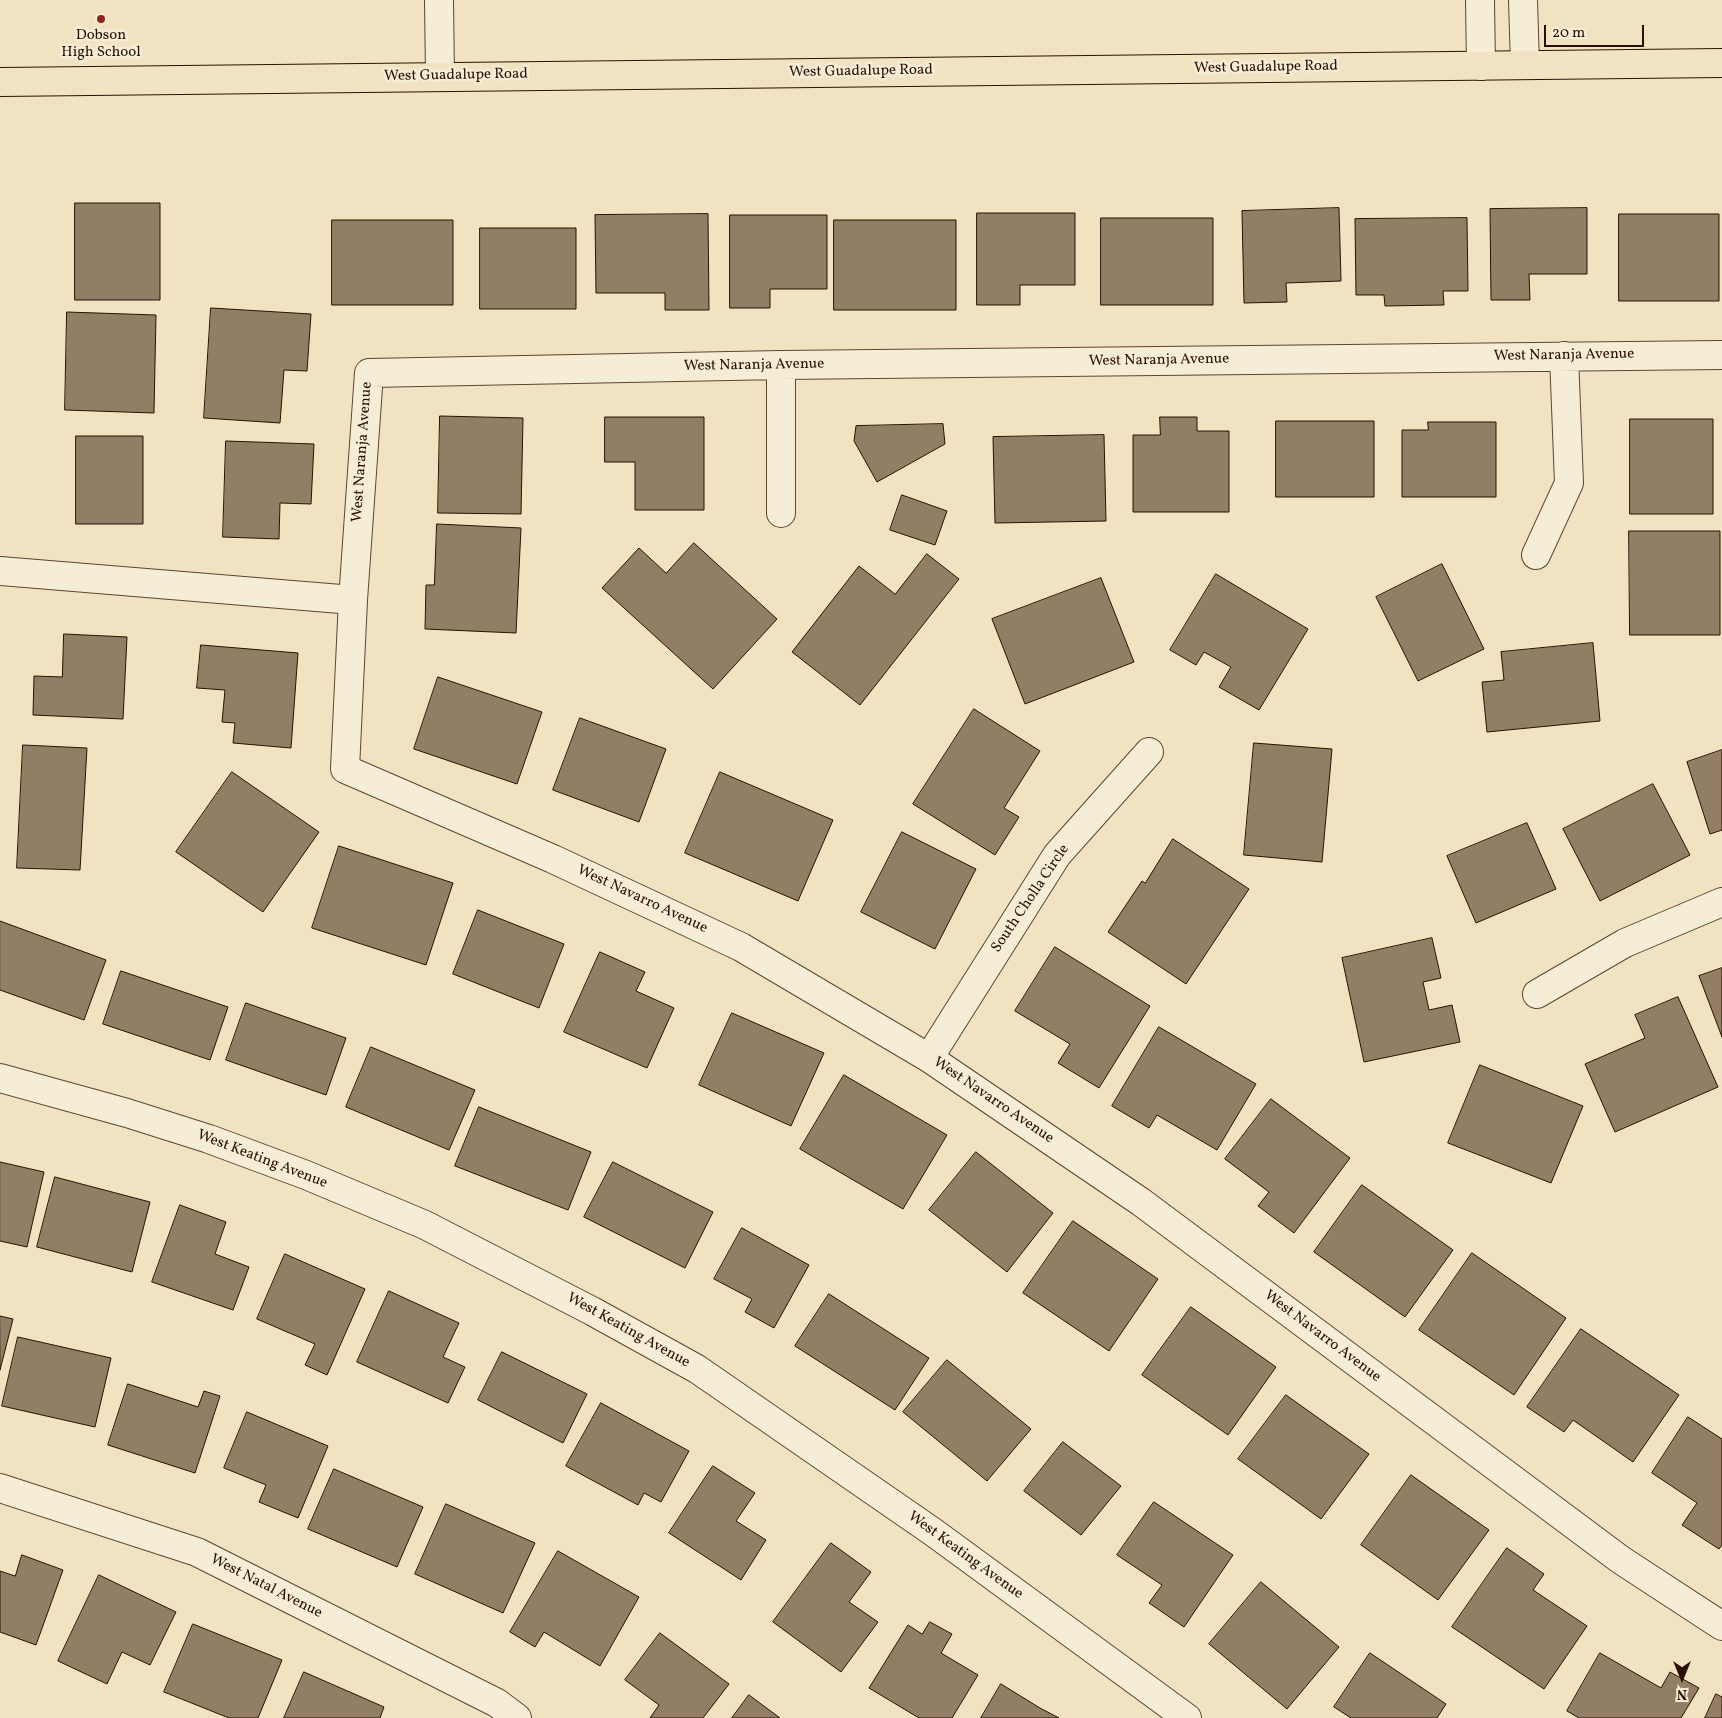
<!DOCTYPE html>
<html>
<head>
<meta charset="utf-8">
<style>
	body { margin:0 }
	#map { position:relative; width:1722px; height:1718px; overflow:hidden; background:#f1e3c2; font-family:Vollkorn,serif }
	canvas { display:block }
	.north { position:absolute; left:1657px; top:1653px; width:50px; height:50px; -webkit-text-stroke:4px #f6edd7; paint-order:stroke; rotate:180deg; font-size:14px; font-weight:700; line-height:20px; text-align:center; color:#2b1000 }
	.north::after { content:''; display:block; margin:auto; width:18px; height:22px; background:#2b1000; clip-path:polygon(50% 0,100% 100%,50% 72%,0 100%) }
	.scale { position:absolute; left:1544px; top:25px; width:100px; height:22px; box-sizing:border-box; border:2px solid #2b1000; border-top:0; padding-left:6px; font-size:15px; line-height:18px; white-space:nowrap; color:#2b1000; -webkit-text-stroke:4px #f6edd7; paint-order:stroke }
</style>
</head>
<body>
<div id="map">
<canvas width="1722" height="1718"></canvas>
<div class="north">N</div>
<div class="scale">20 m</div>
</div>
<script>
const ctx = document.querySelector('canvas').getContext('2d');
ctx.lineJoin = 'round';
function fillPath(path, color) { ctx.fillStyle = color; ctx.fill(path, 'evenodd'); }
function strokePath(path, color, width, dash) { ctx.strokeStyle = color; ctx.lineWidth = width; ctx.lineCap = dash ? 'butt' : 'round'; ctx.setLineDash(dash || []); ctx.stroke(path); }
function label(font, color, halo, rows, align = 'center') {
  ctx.font = font + ' Vollkorn,serif'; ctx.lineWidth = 5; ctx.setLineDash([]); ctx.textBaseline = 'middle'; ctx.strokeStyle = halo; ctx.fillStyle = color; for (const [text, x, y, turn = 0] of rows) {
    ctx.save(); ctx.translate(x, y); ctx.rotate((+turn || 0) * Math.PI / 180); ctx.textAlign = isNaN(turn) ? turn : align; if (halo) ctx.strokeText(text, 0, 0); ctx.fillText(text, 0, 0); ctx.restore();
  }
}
const building = new Path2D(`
	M75 203H160V300H75Z
	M1339 208 1341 281 1286 283 1287 302 1244 303 1242 211Z
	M1587 208V274H1529L1530 300H1491L1490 209Z
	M977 213H1075V285H1020V305H977Z
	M708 214 709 310H665V293H596L595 215Z
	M1619 214H1719V301H1619Z
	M730 215H827V289H770V308H730Z
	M1101 218H1213V305H1101Z
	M1467 218 1468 291H1443L1444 305 1385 306 1384 295H1356L1355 219Z
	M332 220H453V305H332Z
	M834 220H956V310H834Z
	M480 228H576V309H480Z
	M211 308 311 314 307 371 284 370 280 423 204 418Z
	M67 312 156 315 154 413 65 410Z
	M440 416 523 418 521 514 438 513Z
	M605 417H704V510H635V462H605Z
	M1160 417H1197V431H1229V512H1133V435H1160Z
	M1630 419H1713V514H1630Z
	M1276 421H1374V497H1276Z
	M1428 422H1496V497H1402V430H1428Z
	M943 424 945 444 877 482 854 441 856 426Z
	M1104 435 1106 521 995 523 993 437Z
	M76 436H143V524H76Z
	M226 441 314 444 311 504 280 503 279 539 223 537Z
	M902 495 947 511 935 545 890 530Z
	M437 524 521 528 516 633 425 629 426 585H434Z
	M1629 531H1720V635H1630Z
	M694 543 777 619 713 689 602 588 639 548 666 573Z
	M927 554 959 579 860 705 792 652 859 566 895 594Z
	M1442 564 1484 649 1418 681 1376 597Z
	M1216 574 1308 629 1259 710 1219 687 1231 667 1204 652 1196 665 1170 650Z
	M1101 578 1134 662 1025 704 992 619Z
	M64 634 127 637 123 719 33 715 34 676 62 677Z
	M1593 643 1600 721 1487 732 1482 682 1504 680 1501 652Z
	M201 645 298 653 291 748 233 743 235 723 222 722 225 690 197 688Z
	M438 677 542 712 517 784 414 749Z
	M974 709 1040 751 1004 808 1019 817 995 855 913 804Z
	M580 718 666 749 639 822 553 790Z
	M1254 743 1332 749 1322 862 1244 855Z
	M23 745 87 748 80 870 17 868Z
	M1722 750V830L1710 834 1687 762Z
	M232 772 319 832 263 912 176 852Z
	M720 772 833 820 798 901 685 853Z
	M1653 784 1690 855 1600 901 1563 829Z
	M1527 823 1556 889 1476 923 1447 856Z
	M902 832 976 869 935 949 861 912Z
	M1173 839 1249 889 1186 984 1108 932 1142 881 1145 883Z
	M339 846 453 883 426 965 312 928Z
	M478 910 564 944 539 1008 453 974Z
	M0 921 106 960 84 1020 0 990Z
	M1432 938 1441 978 1423 982 1429 1010 1452 1005 1460 1042 1364 1062 1342 958Z
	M1055 947 1150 1006 1099 1088 1058 1063 1070 1044 1015 1011Z
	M600 952 645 972 636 991 674 1008 647 1068 564 1032Z
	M1722 968V1037L1699 976Z
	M121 971 228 1007 210 1060 103 1024Z
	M1678 997 1718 1087 1615 1132 1585 1064 1645 1038 1635 1015Z
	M246 1003 346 1038 326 1095 226 1060Z
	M732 1013 824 1053 791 1126 699 1085Z
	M1159 1027 1256 1084 1217 1150 1157 1115 1149 1128 1112 1106Z
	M371 1047 475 1090 449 1150 346 1107Z
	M1480 1065 1583 1106 1551 1183 1448 1143Z
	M844 1075 947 1135 903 1209 800 1149Z
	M1271 1099 1350 1158 1294 1233 1258 1206 1269 1192 1225 1159Z
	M479 1107 591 1152 568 1210 455 1166Z
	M976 1152 1053 1213 1007 1272 929 1210Z
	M0 1162 44 1172 27 1247 0 1241Z
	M613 1162 713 1212 685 1268 584 1217Z
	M55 1177 150 1202 132 1272 37 1247Z
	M1362 1185 1453 1250 1405 1317 1314 1252Z
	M180 1205 226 1222 215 1254 249 1267 233 1310 152 1282Z
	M1073 1221 1158 1279 1109 1351 1023 1293Z
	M742 1228 809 1265 774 1328 745 1312 752 1299 714 1279Z
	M1472 1253 1566 1318 1514 1395 1419 1330Z
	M285 1254 365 1289 327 1375 305 1365 315 1344 257 1319Z
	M389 1291 459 1323 443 1357 465 1367 448 1403 357 1362Z
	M829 1294 929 1358 895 1410 795 1346Z
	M1191 1307 1276 1367 1228 1435 1142 1375Z
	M0 1316 13 1319 0 1370Z
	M1581 1329 1679 1395 1633 1462 1573 1420 1564 1432 1527 1407Z
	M18 1337 111 1358 95 1427 2 1406Z
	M502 1352 587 1394 563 1443 478 1400Z
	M947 1360 1031 1429 987 1481 903 1412Z
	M128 1384 198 1407 204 1391 220 1396 195 1473 108 1445Z
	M1286 1395 1369 1454 1321 1519 1238 1459Z
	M601 1403 689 1451 661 1502 644 1493 638 1505 566 1466Z
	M247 1412 328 1446 298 1518 259 1502 266 1485 224 1468Z
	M1688 1417 1722 1439V1545L1719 1549 1682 1525 1697 1503 1652 1473Z
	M1063 1442 1121 1486 1081 1535 1024 1491Z
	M713 1466 755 1493 736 1521 766 1540 741 1580 669 1533Z
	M334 1469 423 1507 397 1567 308 1529Z
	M1411 1475 1489 1530 1438 1600 1361 1545Z
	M1154 1502 1233 1555 1184 1627 1149 1603 1162 1585 1117 1555Z
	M446 1504 535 1543 503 1613 415 1574Z
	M831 1543 871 1572 849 1602 878 1622 841 1672 773 1622Z
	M1507 1548 1544 1574 1533 1590 1587 1626 1544 1689 1452 1627Z
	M558 1551 639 1597 600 1666 544 1632 535 1647 510 1632Z
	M22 1555 63 1570 36 1645 0 1632V1571L15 1576Z
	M99 1575 176 1612 150 1665 122 1652 107 1684 58 1661Z
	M1261 1582 1339 1647 1287 1709 1209 1644Z
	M930 1622 952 1634 941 1653 978 1675 952 1718H919L869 1688 908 1625 922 1634Z
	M193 1624 282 1660 258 1718H229L164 1692Z
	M660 1633 729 1684 703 1718H650L659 1705 625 1680Z
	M1370 1653 1446 1704 1437 1718H1351L1334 1707Z
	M1600 1653 1661 1688 1670 1672 1699 1688 1681 1718H1579L1567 1711Z
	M304 1672 384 1707 380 1718H284Z
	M1001 1684 1040 1708 1059 1718H981Z
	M1716 1694 1722 1697V1718H1705Z
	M749 1695 780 1718H732Z`);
fillPath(building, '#927e65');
strokePath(building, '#2b1000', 1);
const minor = new Path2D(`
	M439 0 440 76
	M1480 0 1481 66
	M1523 0 1525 65
	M1722 355 781 365 369 373 353 600 345 769 553 859 741 947 929 1058 1141 1202 1621 1560 1722 1626
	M781 365V513
	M1536 555 1569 483 1564 356
	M0 571 353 600
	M1537 994 1625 943 1722 902
	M929 1058 1057 855 1149 752
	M0 1078 127 1113 209 1139 306 1175 425 1225 592 1311 697 1369 933 1532 1187 1718
	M0 1488 197 1552 497 1703 517 1718`);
const major = new Path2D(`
	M0 82 1722 63`);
strokePath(minor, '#5c4530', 30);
strokePath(major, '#2b1000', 30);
strokePath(minor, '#f6edd7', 28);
strokePath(major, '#f1e3c2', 28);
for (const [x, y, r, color] of [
	[101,19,5,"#8f2418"]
]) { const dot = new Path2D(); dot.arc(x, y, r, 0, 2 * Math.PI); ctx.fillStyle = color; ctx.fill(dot); strokePath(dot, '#f6edd7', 2); }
label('15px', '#2b1000', '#f6edd7', [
	["Dobson",101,36],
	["High School",101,53]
]);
label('15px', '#2b1000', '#f6edd7', [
	["West Guadalupe Road",1266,68,-1],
	["West Guadalupe Road",861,72,-1],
	["West Guadalupe Road",456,76,-1],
	["West Naranja Avenue",1564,356,-1],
	["West Naranja Avenue",1159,361,-1],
	["West Naranja Avenue",754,366,-1],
	["West Naranja Avenue",363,452,-86],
	["South Cholla Circle",1031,899,-56],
	["West Navarro Avenue",642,900,25],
	["West Navarro Avenue",993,1101,34],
	["West Keating Avenue",262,1160,21],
	["West Keating Avenue",628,1331,29],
	["West Navarro Avenue",1322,1337,37],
	["West Keating Avenue",965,1556,36],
	["West Natal Avenue",266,1587,27]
]);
</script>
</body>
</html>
